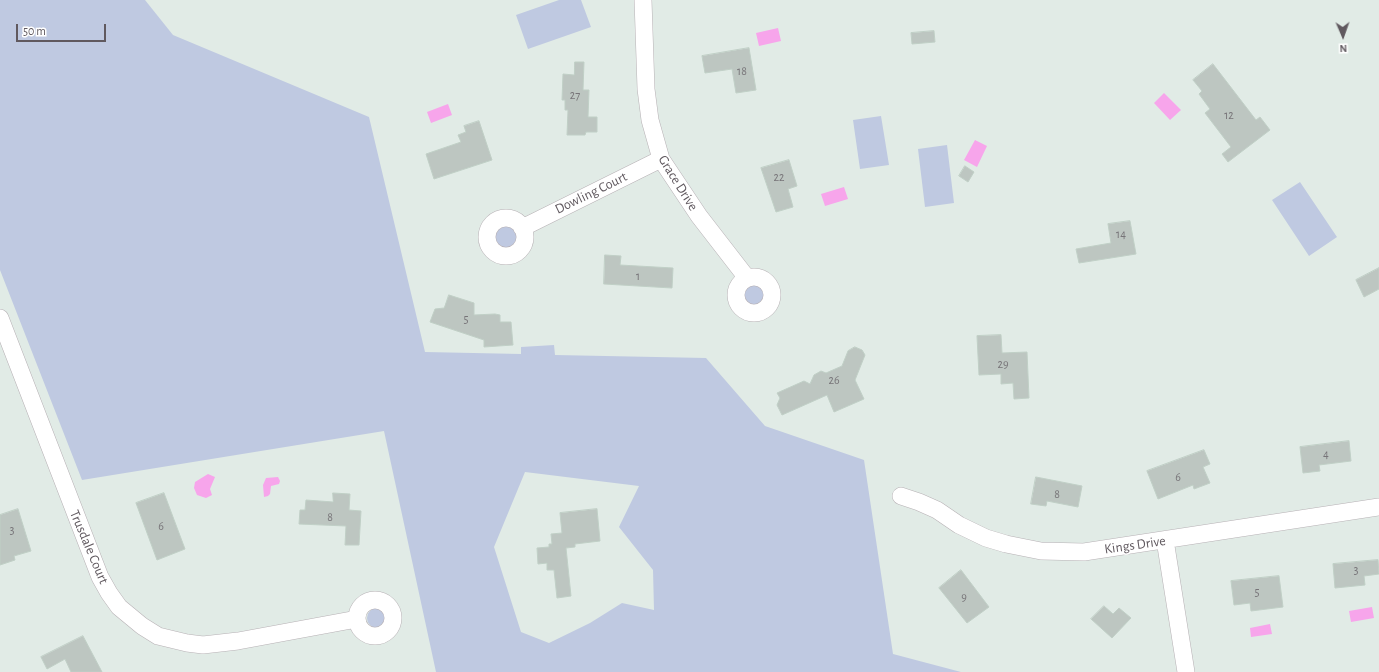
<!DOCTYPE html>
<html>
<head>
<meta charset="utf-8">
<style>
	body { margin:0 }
	#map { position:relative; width:1379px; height:672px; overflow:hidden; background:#e1ebe6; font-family:"Alegreya Sans",sans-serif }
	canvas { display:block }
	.north { position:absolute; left:1323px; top:16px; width:40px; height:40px; -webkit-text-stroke:3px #fff; paint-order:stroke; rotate:178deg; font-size:11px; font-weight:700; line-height:16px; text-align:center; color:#60595f }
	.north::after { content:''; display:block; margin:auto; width:14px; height:18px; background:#60595f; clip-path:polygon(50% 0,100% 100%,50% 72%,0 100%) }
	.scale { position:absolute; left:16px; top:24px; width:90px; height:18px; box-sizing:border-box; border:2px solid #60595f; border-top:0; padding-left:5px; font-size:12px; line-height:14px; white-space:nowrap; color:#60595f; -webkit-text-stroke:3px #fff; paint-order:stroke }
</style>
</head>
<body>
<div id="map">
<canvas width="1379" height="672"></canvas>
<div class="north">N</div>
<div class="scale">50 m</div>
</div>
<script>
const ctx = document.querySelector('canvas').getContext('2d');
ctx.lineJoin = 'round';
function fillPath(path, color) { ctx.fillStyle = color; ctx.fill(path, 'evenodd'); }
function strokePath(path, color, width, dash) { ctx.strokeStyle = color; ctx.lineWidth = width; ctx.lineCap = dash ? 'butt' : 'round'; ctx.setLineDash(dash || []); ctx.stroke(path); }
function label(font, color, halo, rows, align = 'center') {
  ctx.font = font + ' "Alegreya Sans",sans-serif'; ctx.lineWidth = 3; ctx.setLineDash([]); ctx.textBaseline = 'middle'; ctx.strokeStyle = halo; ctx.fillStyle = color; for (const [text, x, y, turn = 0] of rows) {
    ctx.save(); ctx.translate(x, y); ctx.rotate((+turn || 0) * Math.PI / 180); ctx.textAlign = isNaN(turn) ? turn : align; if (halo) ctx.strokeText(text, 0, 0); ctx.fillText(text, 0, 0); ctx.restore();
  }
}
fillPath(new Path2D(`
	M0 0H145L173 35 369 117 425 352 521 354V347L554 345 555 355 706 358 765 426 864 460 893 654 961 672H436L384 431 82 480 0 270ZM525 472 639 486 619 527 653 570 654 610 622 603 590 623 549 643 521 632 494 547Z
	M559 0H581L591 27 528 49 516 15Z
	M881 116 889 165 860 169 853 120Z
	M947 145 954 203 925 207 918 149Z
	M1300 182 1337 237 1309 256 1272 200Z
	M490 237a15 15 0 1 1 30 0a15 15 0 1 1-30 0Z
	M740 296a14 14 0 1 1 28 0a14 14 0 1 1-28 0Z
	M367 618a10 10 0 1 1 20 0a10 10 0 1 1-20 0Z`), '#bfc9e1');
fillPath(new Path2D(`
	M778 28 781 41 759 46 756 33Z
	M1164 93 1181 110 1170 120 1154 103Z
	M448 104 452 115 431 123 427 112Z
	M975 140 987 146 977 167 964 160Z
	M844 187 848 199 825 206 821 194Z
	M208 474 215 477 210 489 212 495 206 498 197 495 194 488 195 482Z
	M278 477 280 481 279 484 271 486 270 494 268 496 264 497 263 485 266 478Z
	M1372 607 1374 618 1351 622 1349 611Z
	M1270 624 1272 634 1251 637 1250 628Z`), '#f7a5eb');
const building = new Path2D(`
	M934 31 935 42 912 44 911 33Z
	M749 48 756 90 736 93 732 69 705 73 702 56Z
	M575 62H584L583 90H589L588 117H597V132H586L585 135H567L568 110H565V100H562L563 74 574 75Z
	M1213 64 1256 120 1260 117 1270 130 1228 162 1222 154 1231 147 1205 113 1210 109 1199 94 1202 91 1193 80Z
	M479 121 492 160 434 179 426 154 461 142 458 135 466 132 464 126Z
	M789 160 797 186 788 189 793 207 776 212 761 168Z
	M965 166 974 172 968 182 959 176Z
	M1130 221 1136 254 1079 263 1076 249 1111 243 1108 224Z
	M605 255 621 256 620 265 673 268 672 288 604 284Z
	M1379 268V289L1364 297 1356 280Z
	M449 295 474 303V315L495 314 500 315V322H511L513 345 484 347V340L430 322 435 309 444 308Z
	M1001 335 1002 353 1027 352 1029 398 1014 399 1013 383 1001 384V374L979 375 977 336Z
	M855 347 862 350 865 355 855 380 864 399 834 412 827 395 782 415 777 405 780 398 777 393 804 381 810 384 814 375 821 371 826 373 842 366 848 351Z
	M1349 441 1351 461 1319 465 1320 471 1303 473 1300 447Z
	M1204 450 1210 464 1203 467 1210 483 1194 489 1193 485 1158 499 1147 471Z
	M1036 477 1082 486 1078 507 1047 501 1046 506 1031 504Z
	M164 493 185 549 157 560 136 503Z
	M333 493 350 494 349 510 361 511 359 545H345L346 526 299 524 300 510H305L306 500 333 502Z
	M18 509 31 551 14 556 15 560 0 565V515Z
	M597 509 600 541 575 544V547L566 548 571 596 557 598 554 570H547V563L538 564 537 548 549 547V544H552L551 534 562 533 560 513Z
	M1378 560 1379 574 1364 576 1365 585 1335 588 1333 564Z
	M961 570 989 607 967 623 939 588Z
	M1279 576 1283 607 1251 611 1250 603 1234 605 1231 581Z
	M1104 606 1113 614 1119 608 1131 618 1112 638 1091 619Z
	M83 636 102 672H71L65 659 47 669 41 657Z`);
fillPath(building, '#bdc6c1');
strokePath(building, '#c0cfc6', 1);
const minor = new Path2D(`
	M643 0 646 89 650 120 661 159 699 216 747 278
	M487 237a19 19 0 1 1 38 0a19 19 0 1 1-38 0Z
	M522 228 661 159
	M736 295a18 18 0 1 1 36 0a18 18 0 1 1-36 0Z
	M0 318 100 577 109 593 119 607 142 626 158 636 187 643 203 645 238 641 357 619
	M901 496 919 502 937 510 959 525 986 538 1006 544 1041 551 1084 552 1379 507
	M1165 540 1186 672
	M357 618a18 18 0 1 1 36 0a18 18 0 1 1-36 0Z`);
strokePath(minor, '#b7b1b5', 18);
strokePath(minor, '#fff', 17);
label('12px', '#777478', null, [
	["18",742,71],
	["27",575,95],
	["12",1229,115],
	["22",779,177],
	["14",1121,234],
	["1",638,276],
	["5",466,319],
	["29",1003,364],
	["26",834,380],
	["4",1326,454],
	["6",1178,477],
	["8",1057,494],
	["8",330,517],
	["6",161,526],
	["3",12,530],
	["3",1356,570],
	["5",1257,592],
	["9",964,597]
]);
label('14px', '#60595f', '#fff', [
	["Grace Drive",678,183,58],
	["Dowling Court",591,193,-26],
	["Kings Drive",1135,545,-8],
	["Trusdale Court",89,547,67]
]);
</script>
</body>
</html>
